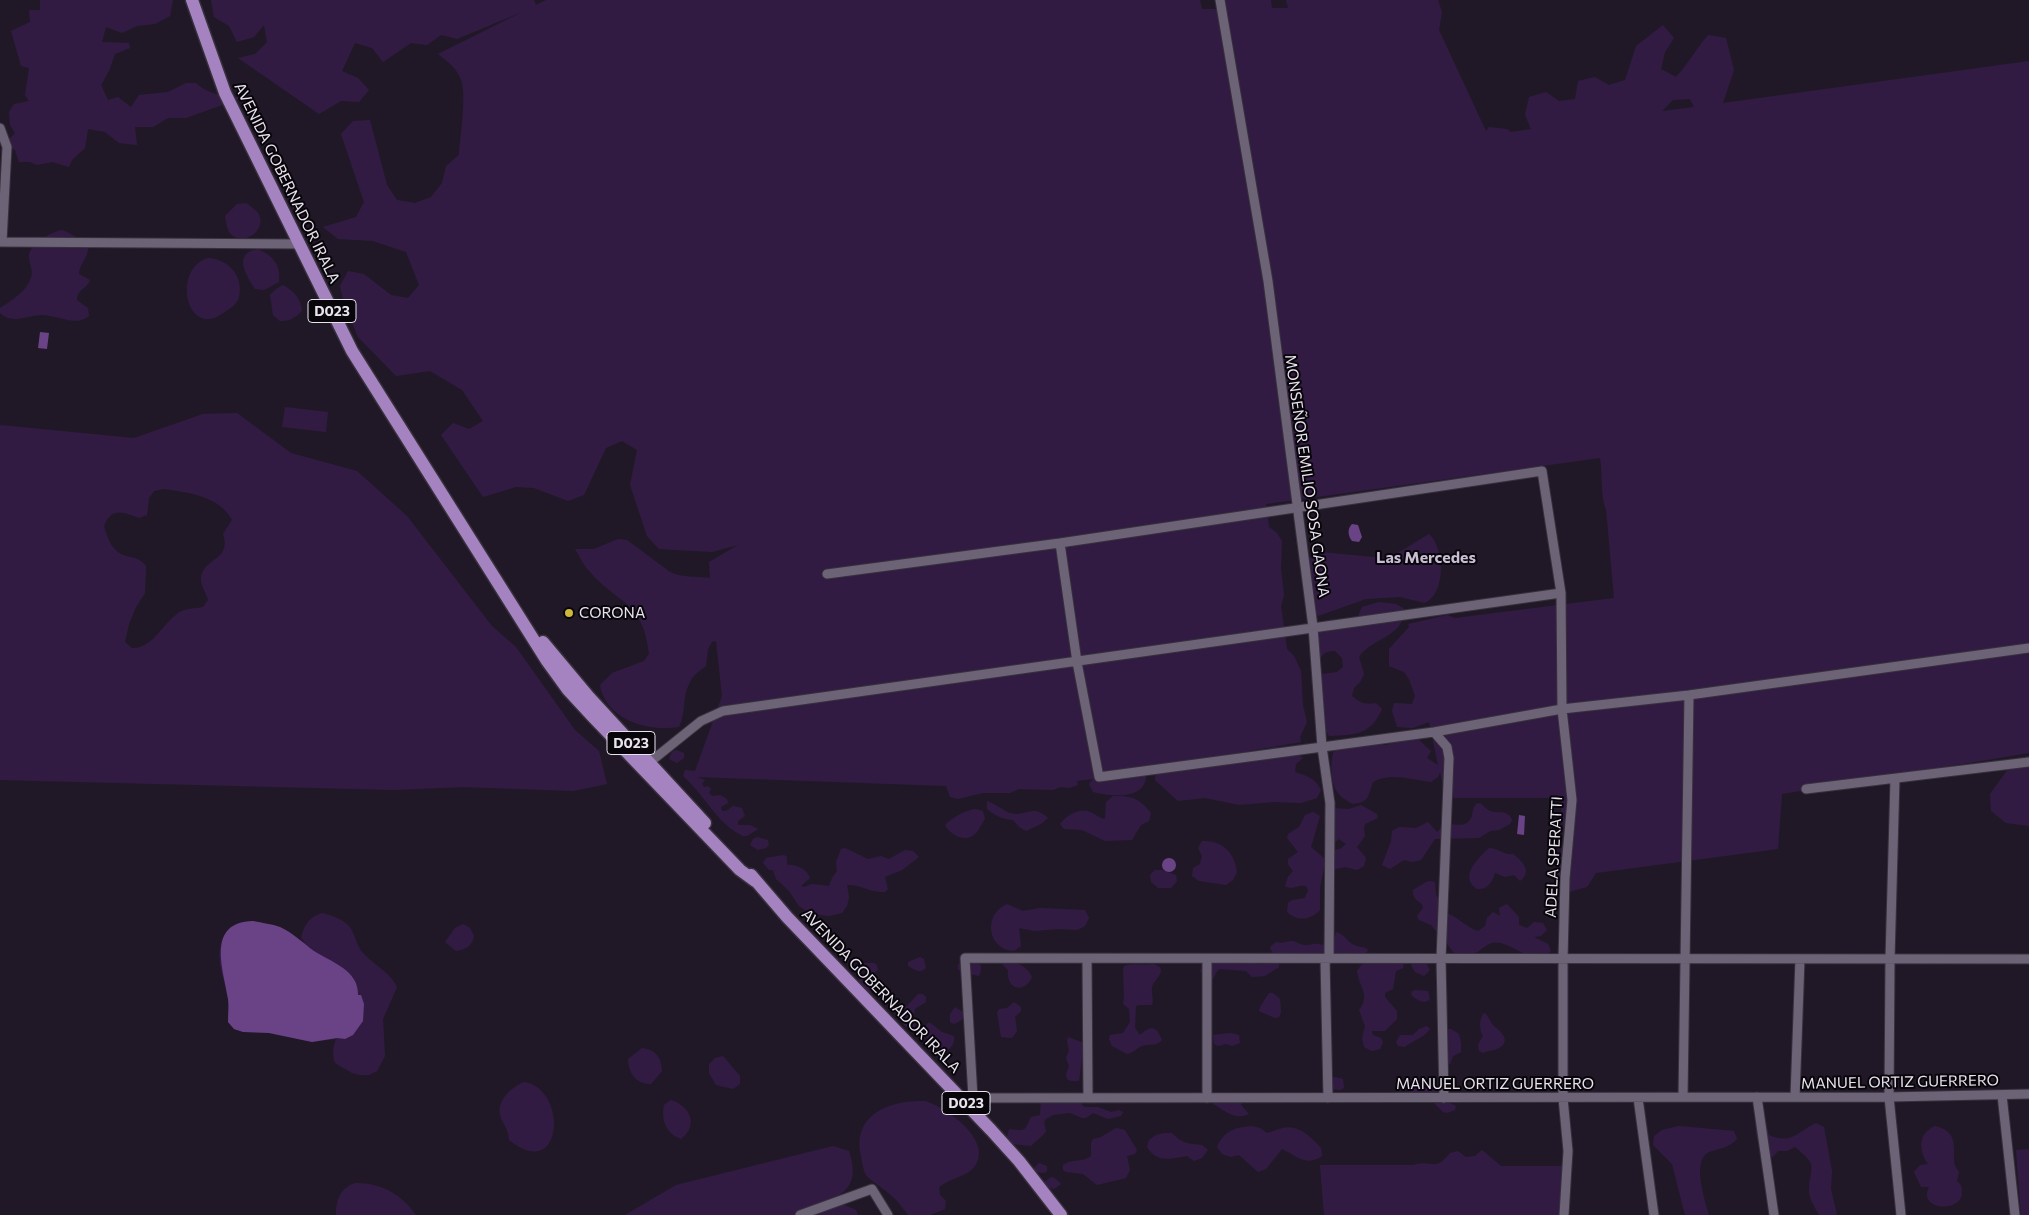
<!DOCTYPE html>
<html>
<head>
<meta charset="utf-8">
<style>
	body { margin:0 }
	canvas { display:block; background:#201827 }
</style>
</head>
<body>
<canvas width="2029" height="1215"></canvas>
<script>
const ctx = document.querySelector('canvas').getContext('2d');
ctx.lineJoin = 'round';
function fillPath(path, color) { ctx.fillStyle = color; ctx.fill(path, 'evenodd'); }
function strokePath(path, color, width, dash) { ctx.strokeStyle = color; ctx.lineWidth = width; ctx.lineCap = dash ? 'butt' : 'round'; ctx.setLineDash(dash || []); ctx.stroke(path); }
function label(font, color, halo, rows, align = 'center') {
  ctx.font = font + ' Commissioner,sans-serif'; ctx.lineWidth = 4; ctx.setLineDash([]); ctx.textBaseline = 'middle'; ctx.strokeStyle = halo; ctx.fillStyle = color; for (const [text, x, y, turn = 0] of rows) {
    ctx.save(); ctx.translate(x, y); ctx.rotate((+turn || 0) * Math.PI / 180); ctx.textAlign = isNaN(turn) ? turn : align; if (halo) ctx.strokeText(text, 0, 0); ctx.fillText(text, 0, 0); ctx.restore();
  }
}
fillPath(new Path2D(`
	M40 0H173L170 16 155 24 137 26 122 33 106 27 102 42 129 43 130 48 115 54 109 71 101 85 108 100 118 97 131 107 139 95 168 92 186 83H196C210 96 226 96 244 97L186 118H168L153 127H135L137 145 119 143 105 132 88 129 85 148 72 160 69 167 52 162 37 165 30 162H19L15 150 5 144 15 133 10 125 9 112 14 104 29 101 25 95 29 68 21 66 11 31 30 22 29 10H40Z
	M211 0H534L536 5 546 0H1200L1202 9H1225L1223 0H1271L1272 8H1288L1286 0H1438L1442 12 1439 30 1486 131 1489 127 1507 129 1511 132 1531 129 1525 115 1529 97 1546 92 1559 101 1575 99 1578 81 1595 77 1609 85 1625 80 1636 46 1663 25 1674 38 1665 52 1661 69 1676 77C1688 64 1696 49 1708 35L1726 38 1734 70 1723 103 2029 61V753L1782 794 1778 849 1596 873 1587 887 1569 892 1561 888 1556 881 1560 864 1561 847 1565 839 1561 814 1562 798H1446L1440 772 1438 777 1431 782C1411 780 1392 772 1373 782 1368 796 1369 803 1352 804 1348 801 1342 798 1339 794 1330 785 1330 761 1334 750L1360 744 1386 745 1410 737 1419 740 1431 751 1427 758 1438 765 1429 722 1413 728 1397 727 1392 711 1394 703 1412 704 1415 696 1409 679 1404 672 1389 666V649L1409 627 1408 624 1447 615 1455 618 1614 598 1606 509C1600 497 1603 472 1600 458L1266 504 1269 527 1277 533 1282 541 1281 569 1284 595 1281 606 1287 649 1294 656 1301 671 1303 705 1307 722 1300 737 1301 742 1216 757 1257 755 1273 747 1289 749 1303 758 1296 764 1295 772C1307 776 1315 778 1321 790L1317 798 1301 803 1273 802 1239 805 1205 798 1178 801 1155 780 1156 771 1143 774 1146 777C1144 801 1108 796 1093 792L1089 784 1093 779 1077 781 1078 785 1069 788 1061 787 1053 790 1019 789 1010 793H983L958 799 950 797 946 786 697 777 705 780 702 784 704 787 708 786 711 789 709 793 712 796 720 795 727 799 728 803 721 807 722 811H726L733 806 742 808 745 816 738 821V825H750L758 829 747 836H743C716 823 705 795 683 776L685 770 695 771 722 696 716 641 712 642 708 649 706 666C699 671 692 676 689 684 682 697 686 713 679 727 648 732 606 720 600 685L612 673 644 661 649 654C643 600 620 606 590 572 584 566 580 557 575 549H594L618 539 627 540 670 572C683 578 695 576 710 578L709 562 738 545 712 552 659 549 647 536 630 485 637 450 622 441 606 448 584 495 568 501 534 488 516 487 483 497 441 435 453 423 469 429 483 421 462 390 430 371 396 376 358 337 344 304 340 286 348 271 364 274 391 295 408 298 419 285 406 252 373 241 338 239 323 227 356 217 364 202 341 134 353 121 370 120 387 185 397 200 415 203 431 197 442 183 446 166 459 155C460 137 467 95 461 80 457 68 448 62 438 54L522 12 457 39 441 35 427 45 411 43 383 62 372 48 355 43 342 71 358 78 369 90 359 102 341 101 319 114 238 58 255 54 267 42 264 25 254 37 237 42 229 26 214 17ZM1690 99 1694 107 1662 111 1673 100Z
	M246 203C250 206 255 209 258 213 269 230 241 249 229 232 227 228 226 221 225 216L237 204Z
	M63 230 82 240 88 246C89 258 79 263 79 274L90 280C87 289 77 289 77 300L88 308 89 316C76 327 57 315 42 315 28 315 12 325 0 313V308C12 300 26 292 31 278 34 269 28 263 29 255 31 243 53 231 63 230Z
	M258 249C273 256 281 264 279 282L264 290 255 289C246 275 232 253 258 249Z
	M208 258C228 259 244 276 239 297 237 305 229 309 223 313 187 340 171 269 208 258Z
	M283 285C294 291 301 299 302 311 295 318 290 321 280 321L273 315 270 295 276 289Z
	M285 407 328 412 326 432 282 427Z
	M237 413 291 453 357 471 407 516 492 626 516 647 575 730 599 751 607 784 573 791 464 787 394 790 0 780V425L134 438 203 414ZM163 489C187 492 220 496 232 520L223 534C232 560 204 558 201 577 200 585 206 592 208 600L203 607C194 609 183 608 177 614 162 625 152 649 132 648L125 642 129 624 136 607 145 593 146 566C137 555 131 559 121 554 110 548 107 536 104 526 111 507 124 512 139 518L147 515 149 498 154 491Z
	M1429 534C1445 549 1446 593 1425 603L1400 597 1366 599 1315 617 1301 577V569L1313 555 1321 552 1383 558C1397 556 1416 541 1429 534Z
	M1379 602 1396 604 1403 608C1407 637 1370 638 1359 657L1364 674 1360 682 1354 688 1352 696C1360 703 1366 705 1376 703L1382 709C1371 735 1354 735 1329 736L1325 729 1314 628 1355 623 1362 607ZM1335 651 1342 658 1343 667 1337 672 1323 674C1318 661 1319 651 1335 651Z
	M676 750 684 753V758L677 763 669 759 672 752Z
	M2027 756H2029V826L2006 823 1991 811 1990 794 2011 765Z
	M1113 796C1132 796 1139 798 1151 813L1149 821 1141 825 1132 840 1105 841 1082 830 1064 829 1060 824C1067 815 1079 808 1090 812 1096 814 1098 818 1105 819L1106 802Z
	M987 801C997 804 1007 815 1017 814 1032 813 1034 806 1048 818L1041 824 1026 831 1019 827 1013 820C1002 819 996 816 987 809Z
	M1480 803C1483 805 1487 810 1490 811 1499 814 1508 809 1512 820L1510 824 1499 830 1490 831 1479 838 1435 839 1421 860 1412 862 1404 860 1390 869 1382 865 1391 841 1392 831 1399 827 1416 828 1428 822 1437 832 1446 823C1456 825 1468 828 1472 816 1473 811 1473 808 1476 804Z
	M1361 805 1377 814 1378 818 1365 824 1364 828 1365 836 1357 847 1366 858 1364 866 1357 870 1345 867 1332 870 1325 863 1320 887V910C1310 920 1298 922 1287 912L1288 903 1292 900 1305 898 1308 890 1306 886C1298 884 1293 891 1285 886L1288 877 1293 871 1288 864V859L1298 852 1287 838 1288 834 1299 827 1305 815 1313 812 1320 816 1311 847 1325 859 1331 850 1340 849 1346 844 1339 839 1332 844 1325 839 1324 835 1326 827 1324 816 1331 808 1349 809Z
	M975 809 983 811 985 819C981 824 980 829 976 833 967 844 950 835 945 825 953 817 964 811 975 809Z
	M757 837 768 840 769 845 766 848 758 850 750 845 753 839Z
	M1202 841C1222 840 1235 853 1237 872L1233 880 1226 885 1199 881 1192 876 1193 868 1200 864 1202 856 1198 848Z
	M845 848 868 859 881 856 889 859 905 850 913 851 919 857 902 870 885 877 888 889 885 892C871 893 860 884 847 885L849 897 847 906 842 913 829 916 811 914 799 906 789 891 776 879 773 870H769L763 863 766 858 784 855 787 857V865C795 864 807 869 810 878L801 886 804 887 812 884 829 886 832 878 837 871 836 862 841 849Z
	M1489 848C1498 848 1505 856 1513 854 1522 861 1533 871 1520 881L1514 875 1505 877 1495 873C1492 882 1488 890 1477 889 1458 876 1479 858 1489 848Z
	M1155 870H1162L1176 875 1177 881 1171 888H1158L1151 882 1150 875Z
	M1430 881 1435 882 1436 895 1441 901 1437 909 1442 919 1449 914C1460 919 1467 928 1478 931L1485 926 1487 918 1493 912 1500 916 1499 908 1507 904 1519 917V925L1527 928 1534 922 1543 923 1547 930 1541 936 1534 937 1548 944 1551 951C1534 965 1518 948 1501 943 1487 940 1484 950 1473 954 1467 956 1460 953 1454 953L1442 937V929L1437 932 1431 925 1419 920 1417 916 1423 908 1422 904C1416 900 1412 897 1413 890L1426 882Z
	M1007 904 1023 911 1040 908 1085 910 1089 918 1085 926 1077 930 1059 929 1034 931 1019 928 1021 946 1014 951C988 950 982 915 1007 904Z
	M322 913C330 915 340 918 347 924 356 932 355 946 364 954 375 966 390 972 397 987L383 1019 385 1056 377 1071 369 1075H360L352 1073 335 1063C332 1053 333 1047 336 1039L312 1042 269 1033 243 1032 234 1029 228 1022C228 1014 229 1006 228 999 226 987 222 976 220 964 216 923 242 917 276 926 287 929 295 939 306 943L301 938C304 925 309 917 322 913Z
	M463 924 470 928 474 936C472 946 467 949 456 951L445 942 455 928Z
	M1336 932C1345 934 1348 944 1357 946 1362 948 1364 946 1368 950L1366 953 1311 957 1308 954 1294 956 1286 953 1283 955C1276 955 1272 955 1270 947L1276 942C1282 944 1286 941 1293 941 1298 942 1300 945 1305 945 1312 945 1316 942 1322 945L1334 940Z
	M920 957 924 959 926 968C920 974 915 970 908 966V962Z
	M963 958C974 960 986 961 979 976L961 972 958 969V965Z
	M1239 958 1260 964 1272 958 1279 962V967L1265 976 1252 977 1246 971 1220 969 1217 971 1213 979H1208L1200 971 1204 964 1217 963Z
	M1001 959C1012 960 1027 965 1032 977 1025 993 1006 991 1008 970L1002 964Z
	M1401 960 1404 963 1403 968 1396 971 1393 989 1385 993V997L1397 1011V1019L1385 1031H1372L1373 1035 1381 1038 1383 1042 1380 1049 1372 1051 1364 1047 1362 1038 1365 1026 1359 1010C1371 995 1359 987 1357 971L1362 964 1366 962Z
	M1413 961 1426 963 1430 970 1424 976 1415 972 1411 965Z
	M865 963H874L877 965 878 970 871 975 867 973 863 965Z
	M1154 964C1171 970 1152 980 1152 988 1151 994 1154 999 1152 1005H1139L1136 1006 1135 1028 1140 1035C1152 1025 1156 1026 1162 1040 1156 1047 1149 1043 1142 1046 1136 1048 1134 1053 1127 1054L1112 1046 1109 1039 1110 1035 1123 1033 1130 1022 1129 1009 1123 1004 1124 999 1123 970 1124 966C1133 963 1145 966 1154 964Z
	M861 978C869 979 874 980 878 987L876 991 864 995 857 982Z
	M1415 990 1428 991 1430 999C1424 1005 1418 1000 1412 996L1411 992Z
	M1269 993H1273L1280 999 1281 1012 1279 1017 1275 1018 1259 1011 1260 1007Z
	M918 994H923L926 997V1002L915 1009 913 1017 916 1025 913 1028 909 1029 903 1024 898 1008 907 1006Z
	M1014 1002 1021 1007V1011L1015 1017 1017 1031 1012 1038 1001 1037 997 1012 999 1009 1007 1008Z
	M955 1007 963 1012 964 1017 962 1020 954 1024 950 1022V1014Z
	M1484 1013C1489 1016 1490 1022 1494 1026 1500 1031 1512 1040 1499 1048 1494 1051 1488 1050 1483 1053L1479 1051C1477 1044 1479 1042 1483 1036 1479 1030 1479 1019 1484 1013Z
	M929 1022 942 1032 954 1036C956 1045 948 1052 940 1053L927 1043 926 1025Z
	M1427 1026 1430 1029C1424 1038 1413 1040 1405 1047L1398 1046 1396 1042 1400 1035H1413L1419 1029Z
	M1447 1029H1451L1459 1034 1461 1043V1052L1453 1056 1450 1064H1446L1447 1051 1449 1048C1445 1042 1442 1036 1447 1029Z
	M1230 1033 1239 1035 1240 1043 1232 1046 1226 1044 1218 1046 1214 1044 1213 1035Z
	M1068 1037 1084 1043 1079 1081H1071L1067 1079 1066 1074 1069 1066 1066 1058 1069 1050 1067 1041Z
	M642 1048C656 1050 661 1057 662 1071L651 1084C636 1084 629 1074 628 1059Z
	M723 1056 740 1076V1084L733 1089 716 1085 709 1073V1064L715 1058Z
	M1330 1076 1343 1079 1344 1088 1340 1090 1325 1088 1323 1080 1326 1077Z
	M1406 1080 1429 1082 1433 1084 1442 1099 1456 1106 1455 1110 1447 1113 1443 1112 1434 1103 1422 1100 1401 1086 1402 1083Z
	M524 1082C568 1088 564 1184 509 1140 508 1126 502 1125 500 1114 497 1100 512 1087 524 1082Z
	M1047 1093 1060 1094 1081 1100 1082 1105 1085 1107H1098L1111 1112 1119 1110 1123 1112 1121 1116 1108 1119 1093 1113 1086 1118H1082L1070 1113 1053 1115 1046 1119 1044 1122 1046 1131C1043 1137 1036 1140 1031 1146L1011 1144 1007 1137 1009 1129C1026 1131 1024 1132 1031 1117L1040 1115 1041 1098Z
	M671 1100C690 1106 699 1125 681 1139 666 1133 661 1121 664 1105Z
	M1214 1100 1242 1101 1241 1105 1249 1114C1235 1121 1224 1110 1213 1104Z
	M925 1101C946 1107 993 1140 975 1166 967 1177 950 1178 939 1187L940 1195 946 1201 945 1209 930 1215H908C903 1209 899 1202 893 1197 885 1189 873 1183 866 1175 863 1170 862 1161 861 1156 852 1114 890 1100 925 1101Z
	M1757 1115 1765 1118 1769 1135C1792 1145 1797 1132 1816 1123L1824 1127 1832 1171 1831 1189 1837 1215H1819C1815 1207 1808 1197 1809 1189 1811 1163 1818 1166 1795 1147L1787 1151H1778L1773 1157 1764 1156C1757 1143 1753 1129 1757 1115Z
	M1251 1126 1260 1128 1267 1133C1273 1132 1277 1129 1283 1128 1298 1124 1311 1137 1321 1148L1322 1156C1306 1167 1297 1156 1282 1149L1266 1169 1258 1172 1239 1155 1231 1157 1222 1154 1217 1147C1225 1130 1234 1128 1251 1126Z
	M1679 1126 1734 1131 1737 1139C1729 1148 1720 1148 1709 1152 1691 1160 1705 1201 1709 1215H1685L1672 1164 1653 1145 1654 1136 1662 1130Z
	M1935 1126C1956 1131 1954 1143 1954 1161 1954 1165 1957 1169 1959 1172L1957 1181C1961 1184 1962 1187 1962 1192 1963 1213 1917 1211 1929 1187H1921L1914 1172 1920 1165 1928 1164C1919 1151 1917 1134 1935 1126Z
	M1116 1128 1125 1130 1137 1150 1135 1154 1127 1156 1130 1170 1126 1178 1097 1185 1083 1174 1066 1172 1063 1170V1165C1072 1158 1083 1163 1091 1156V1143L1093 1139 1101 1137Z
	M1164 1133H1172C1181 1143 1189 1144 1202 1145L1208 1150 1202 1158 1194 1161 1187 1156C1170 1159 1157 1163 1147 1147L1149 1140 1156 1135Z
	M833 1146 849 1151C856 1173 855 1189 831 1199L856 1210 858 1215H625L676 1185Z
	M2029 1149V1215H2021L2016 1150Z
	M1482 1150 1501 1166H1563L1562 1190 1559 1215H1324L1320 1165H1414C1432 1159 1434 1173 1450 1153L1458 1151 1466 1157 1475 1156Z
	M1039 1163 1047 1166V1171L1044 1173 1036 1172 1033 1169Z
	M1051 1177 1055 1178 1061 1184 1054 1189 1046 1187 1044 1182Z
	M356 1183C382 1183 402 1195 416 1215H336C336 1199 341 1187 356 1183Z`), '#321b43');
fillPath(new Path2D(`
	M40 332 49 333 47 349 38 348Z
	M1352 524 1358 525 1362 537 1359 542 1352 541C1348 536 1347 529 1352 524Z
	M1519 815 1525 816 1524 835 1517 834Z
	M1162 865a7 7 0 1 1 14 0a7 7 0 1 1-14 0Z
	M253 921C262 923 272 924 280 927 292 932 303 943 314 951 331 962 359 970 358 995H361L364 1004 363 1021 353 1035 345 1039 337 1038 312 1042 269 1033 243 1032 234 1029 228 1022C228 1014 229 1006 228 999 224 971 205 922 253 921Z`), '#6a4286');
const street = new Path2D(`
	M1220 0 1268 281 1313 627 1322 747 1330 803 1329 959
	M0 128 7 147 2 242
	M0 242 298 244
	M1060 543 1077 662 1099 777 1434 732 1562 709 1689 695 2029 648
	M827 574 1060 543 1542 471 1561 593 1562 709 1572 800 1565 878 1563 959V1098L1568 1151 1564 1215
	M1434 732 1447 747 1449 758 1441 959 1444 1098
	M645 766 701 721 723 711 1561 593
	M1895 779 1890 959 1889 1097 1901 1215
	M1806 789 2029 762
	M1087 959 1088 1098
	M1207 959V1098
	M1325 959 1328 1098
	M2002 1095 2015 1215
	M1683 1097 1689 695
	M1757 1097 1774 1215
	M1795 1097 1800 959
	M968 1098 1889 1097 2029 1094
	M973 1098 965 958 2029 959
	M1638 1098 1654 1215
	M800 1215 872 1189 888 1215`);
const primary = new Path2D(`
	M192 0 225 93 352 351 547 661 568 690 592 716 740 870 755 881
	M543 642 589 697 705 823
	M751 875 787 917 991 1130 1019 1161 1061 1215`);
strokePath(street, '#37313c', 11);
strokePath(primary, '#37313c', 15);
strokePath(street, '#6d6376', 9);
strokePath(primary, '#a583c0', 12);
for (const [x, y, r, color] of [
	[569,613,5,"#ceb837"]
]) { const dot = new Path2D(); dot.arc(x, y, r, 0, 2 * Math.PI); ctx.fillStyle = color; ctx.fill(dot); strokePath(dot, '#08050b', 2); }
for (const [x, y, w] of [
	[332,311,48],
	[631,743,48],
	[966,1103,48]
]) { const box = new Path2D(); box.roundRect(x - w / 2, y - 11.5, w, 23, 4); ctx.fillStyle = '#08050b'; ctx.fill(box); strokePath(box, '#e9e3ee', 1); }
label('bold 14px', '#e9e3ee', null, [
	["D023",332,311],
	["D023",631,743],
	["D023",966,1103]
]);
label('15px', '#e9e3ee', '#08050b', [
	["AVENIDA GOBERNADOR IRALA",287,183,64],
	["MONSEÑOR EMILIO SOSA GAONA",1307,476,82],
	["ADELA SPERATTI",1554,857,-87],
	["AVENIDA GOBERNADOR IRALA",881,991,46],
	["MANUEL ORTIZ GUERRERO",1900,1082,-1],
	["MANUEL ORTIZ GUERRERO",1495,1084]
]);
label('15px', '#e9e3ee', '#08050b', [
	["CORONA",579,613]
], 'left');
label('bold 16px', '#c8bdd2', '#08050b', [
	["Las Mercedes",1426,558]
]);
</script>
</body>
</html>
